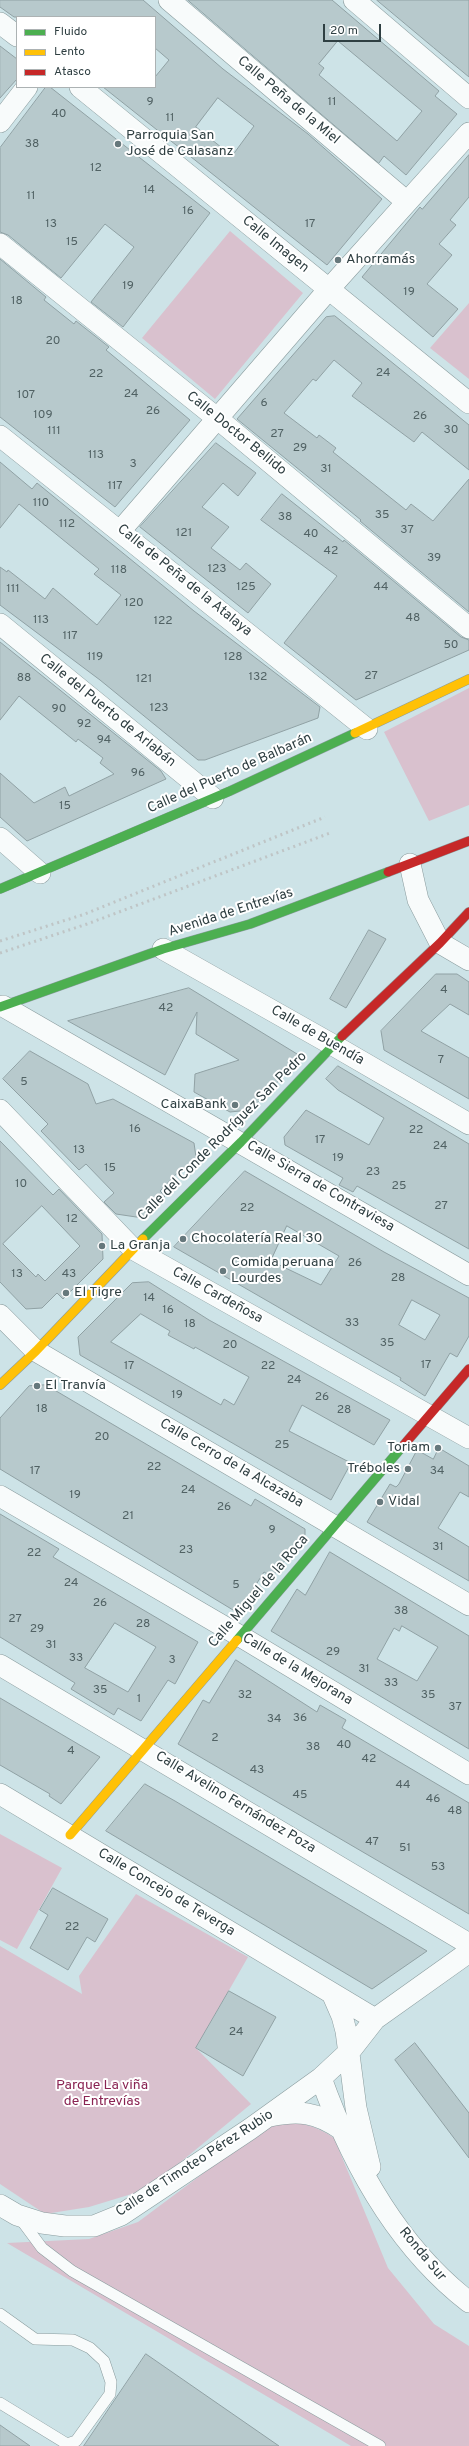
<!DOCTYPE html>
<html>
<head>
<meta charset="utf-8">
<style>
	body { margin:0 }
	#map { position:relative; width:469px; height:2446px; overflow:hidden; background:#cde3e7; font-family:Overpass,sans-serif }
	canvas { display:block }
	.legend { position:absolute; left:16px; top:16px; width:140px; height:72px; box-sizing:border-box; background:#fff; border:1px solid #acb2b3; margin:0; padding:5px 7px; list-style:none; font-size:12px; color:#2f3f42 }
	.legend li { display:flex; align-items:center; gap:8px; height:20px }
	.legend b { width:20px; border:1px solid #acb2b3 }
	.scale { position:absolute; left:323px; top:24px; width:58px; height:18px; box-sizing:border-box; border:2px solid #2f3f42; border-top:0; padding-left:5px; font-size:12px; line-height:14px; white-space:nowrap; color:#2f3f42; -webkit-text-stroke:3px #fff; paint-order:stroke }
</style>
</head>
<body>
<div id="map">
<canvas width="469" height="2446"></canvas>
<ul class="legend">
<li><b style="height:5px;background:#4caf50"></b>Fluido</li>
<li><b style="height:5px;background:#ffc107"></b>Lento</li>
<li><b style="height:5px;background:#c62828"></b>Atasco</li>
</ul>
<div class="scale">20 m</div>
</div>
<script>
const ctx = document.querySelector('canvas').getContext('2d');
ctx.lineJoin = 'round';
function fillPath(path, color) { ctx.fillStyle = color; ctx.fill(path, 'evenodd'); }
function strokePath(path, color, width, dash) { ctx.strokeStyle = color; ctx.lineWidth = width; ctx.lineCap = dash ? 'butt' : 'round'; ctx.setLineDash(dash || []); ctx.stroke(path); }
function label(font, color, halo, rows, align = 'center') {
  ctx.font = font + ' Overpass,sans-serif'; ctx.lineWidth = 4; ctx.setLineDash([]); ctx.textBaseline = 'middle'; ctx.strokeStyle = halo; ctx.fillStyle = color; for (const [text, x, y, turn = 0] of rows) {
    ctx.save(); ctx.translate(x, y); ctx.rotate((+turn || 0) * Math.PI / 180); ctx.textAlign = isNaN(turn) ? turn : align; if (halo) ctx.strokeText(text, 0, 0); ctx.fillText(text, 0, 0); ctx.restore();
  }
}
fillPath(new Path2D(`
	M230 231 303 293 215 399 142 338Z
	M469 303V379L430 348Z
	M469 688V805L429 821 384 732Z
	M0 1834 62 1868 17 1949 0 1940Z
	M136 1894 248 1957 196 2048 251 2104 148 2189 89 2207 45 2214 0 2184V1946L82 1994 79 1976Z
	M276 2119C297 2122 316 2125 334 2138L388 2268 434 2324 469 2346V2446H351L7 2243 89 2239 138 2222Z`), '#d9c1ce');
const building = new Path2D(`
	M0 0H143L223 69 308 134 382 199 327 265 103 87H155V77L169 60 155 48V17H14L0 7ZM218 98 254 126 232 156 196 127Z
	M188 0H332L439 91 435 96 457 114 406 175 384 156 379 163ZM338 41 422 111 397 141 319 75 324 68 319 64Z
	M377 0H469V77L434 48Z
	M0 46 17 59V79L0 98Z
	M46 87H50L210 213 123 327 91 302 134 247 105 224 61 278 8 235 0 232V148Z
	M469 155V197L450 220 456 225 439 244 452 255 427 284 458 309 433 337 362 277 420 207 422 209Z
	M0 259 46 297 44 300 74 324 76 321 109 347 106 350 190 420 115 507 0 417Z
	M335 316 469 425V470L422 432 414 442 352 396 362 383 334 360 316 381 313 379 284 413 317 438 319 435 336 448 333 452 406 510 411 504 433 521 469 479V612L360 521 361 520 237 419 326 317Z
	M216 443 256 473 238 496 223 483 202 507 229 527 211 548 240 570 246 563 271 584 248 613 140 527Z
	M0 462 32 489 37 483 194 611 320 707 318 718 205 760H198L100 680 0 605V567L7 572 8 570 45 599 53 588 97 625 121 595 94 574 99 569 19 504 0 528Z
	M282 494 343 542 344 540 461 637 469 640V650L356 700 284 643 337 576 261 520Z
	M0 642 161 771 166 779 27 841 0 817V773L34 803 65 787 69 796 114 774 100 763 103 758 78 739 76 742 19 696 0 720Z
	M369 930 386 939 346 1008 330 999Z
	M436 974H457L469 982V1015L450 1004 421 1031 469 1058V1099L384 1050 381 1031Z
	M189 988 302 1057 250 1110 230 1112 194 1092 195 1074 239 1060 196 1034 197 1012 165 1075 68 1021Z
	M30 1051 88 1084 96 1104 113 1099 194 1143 197 1164 188 1173 183 1167 160 1191 165 1196 143 1218 116 1214 104 1202 114 1193 86 1164 79 1170 41 1131 48 1124 3 1079Z
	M338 1066 469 1144V1249L357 1186 353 1192 339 1185 343 1178 285 1145 284 1137 306 1110 369 1145 384 1118 338 1090 326 1079Z
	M0 1141 53 1195 59 1189 102 1234 103 1259 63 1299 57 1293 42 1308 26 1309 0 1282ZM42 1206 80 1246 45 1281 38 1274 36 1277 3 1244Z
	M245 1171 384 1252 469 1298V1336L457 1357 450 1353 425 1396 400 1380 401 1378 174 1247ZM287 1226 339 1256 321 1285 271 1261ZM412 1300 440 1315 425 1340 399 1325Z
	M149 1282 209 1320 390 1420 374 1445 302 1405 289 1431 351 1463 331 1500 80 1355 78 1337 132 1283ZM141 1314 170 1331 168 1335 194 1349 195 1347 249 1377 234 1405 224 1399 221 1405 111 1342Z
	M46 1385 251 1506 255 1499 305 1529V1535L272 1577 264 1572 238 1613 0 1469V1418L29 1386Z
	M439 1448 469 1466V1497L460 1492 438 1528 469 1547V1581L367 1522 390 1484 396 1487 399 1484 417 1450 433 1459Z
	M0 1514 59 1549 53 1557 198 1642 175 1684 168 1680 141 1721 118 1708 114 1715 71 1689 75 1683 0 1637ZM115 1623 156 1647 128 1692 85 1668Z
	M330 1552 469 1636V1749L271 1631 297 1589 305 1595ZM402 1626 438 1647 417 1681 377 1659 394 1628 399 1631Z
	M236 1660 317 1712 320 1705 346 1720 342 1728 469 1803V1914L178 1744 203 1700 209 1703Z
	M0 1698 100 1757 61 1804 49 1796 50 1794 0 1765Z
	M145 1784 175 1801 427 1951 372 1989 106 1831Z
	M53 1888 108 1919 95 1942 87 1937 68 1970 30 1948 48 1915 40 1910Z
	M229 1991 276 2017 243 2076 196 2048Z
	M415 2043 469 2113V2158L395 2060Z
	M146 2354 279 2446H84Z
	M0 2425 30 2446H0Z`);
fillPath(building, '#b7c9cc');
strokePath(building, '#90a1a4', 1);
const lane = new Path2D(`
	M19 2217 42 2248 72 2271 380 2446
	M0 2314 35 2339 73 2340 90 2348 104 2361 111 2382 110 2394 76 2441 67 2444 0 2403`);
const street = new Path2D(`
	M169 0 407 202
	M354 0 469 98
	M0 23 17 36
	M80 87 469 403
	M0 122 27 87
	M0 244 218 419 469 628
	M0 436 367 729
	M121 530 329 289 469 133
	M0 624 213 798
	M0 838 40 873
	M410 864 418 900 440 943 469 960
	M163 949 333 1045 469 1124
	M3 1006 469 1275
	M0 1110 133 1249 469 1438
	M0 1315 36 1351 469 1605
	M0 1496 240 1636 469 1774
	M0 1665 469 1944
	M0 1794 375 2019
	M332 1993 342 2016 346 2031 356 2108 370 2167
	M321 2078C351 2162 398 2247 469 2302
	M270 2116C299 2110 316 2112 341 2129
	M0 2205 17 2215 42 2223 65 2226H94L121 2215 250 2129 321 2078 350 2051 375 2019 469 1952`);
const fast = new Path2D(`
	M0 889 230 791 355 733
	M0 1007 163 949 250 924 388 872
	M143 1239 241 1142 342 1036
	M237 1640 402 1447`);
const slow = new Path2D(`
	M355 733 469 679
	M0 1385 36 1351 143 1239
	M70 1835 237 1640`);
const jam = new Path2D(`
	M388 872 469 841
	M342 1036 440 943 469 912
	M402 1447 469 1369`);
strokePath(lane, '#8a9c9e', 12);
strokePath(street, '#8a9c9e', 22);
strokePath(fast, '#8a9c9e', 10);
strokePath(slow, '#8a9c9e', 10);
strokePath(jam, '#8a9c9e', 10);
strokePath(lane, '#f8fbfb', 11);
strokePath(street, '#f8fbfb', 21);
strokePath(fast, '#4caf50', 9);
strokePath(slow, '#ffc107', 9);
strokePath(jam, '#c62828', 9);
strokePath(new Path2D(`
	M0 941 85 914 325 817
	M0 953 87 924 330 833`), '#bfc5c6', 3, [2, 4]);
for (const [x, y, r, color] of [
	[118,144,4,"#66787c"],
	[338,260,4,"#66787c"],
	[235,1105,4,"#66787c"],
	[183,1239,4,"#66787c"],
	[102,1246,4,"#66787c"],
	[223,1271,4,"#66787c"],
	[66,1293,4,"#66787c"],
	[37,1386,4,"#66787c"],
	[438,1448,4,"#66787c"],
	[408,1469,4,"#66787c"],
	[380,1502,4,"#66787c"]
]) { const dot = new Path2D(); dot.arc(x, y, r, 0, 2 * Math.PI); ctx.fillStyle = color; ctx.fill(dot); strokePath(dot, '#fff', 1.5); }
label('12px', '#516264', null, [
	["9",150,103],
	["11",332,103],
	["40",59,115],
	["11",170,119],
	["38",32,145],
	["12",96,169],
	["14",149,191],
	["11",31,197],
	["16",188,212],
	["13",51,225],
	["17",310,225],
	["15",72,243],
	["19",128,287],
	["19",409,293],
	["18",17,302],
	["20",53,342],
	["24",383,374],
	["22",96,375],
	["24",131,395],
	["107",26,396],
	["6",264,404],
	["26",153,412],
	["109",43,416],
	["26",420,417],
	["30",451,431],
	["111",54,432],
	["27",277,435],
	["29",300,449],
	["113",96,456],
	["3",133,465],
	["31",326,470],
	["117",115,487],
	["110",41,504],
	["35",382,516],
	["38",285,518],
	["112",67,525],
	["37",407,531],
	["121",184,534],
	["40",311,535],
	["42",331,552],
	["39",434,559],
	["123",217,570],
	["118",119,571],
	["125",246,588],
	["44",381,588],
	["111",13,590],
	["120",134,604],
	["48",413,619],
	["113",41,621],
	["122",163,622],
	["117",70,637],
	["50",451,646],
	["119",95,658],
	["128",233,658],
	["27",371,677],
	["132",258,678],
	["88",24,679],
	["121",144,680],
	["123",159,709],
	["90",59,710],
	["92",84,725],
	["94",104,741],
	["96",138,774],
	["15",65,807],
	["4",444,991],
	["42",166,1009],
	["7",441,1061],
	["5",24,1083],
	["16",135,1130],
	["22",416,1131],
	["17",320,1141],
	["24",440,1147],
	["13",79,1151],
	["19",338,1159],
	["15",110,1169],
	["23",373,1173],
	["10",21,1185],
	["25",399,1187],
	["27",441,1207],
	["22",247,1209],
	["12",72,1220],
	["26",355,1264],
	["13",17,1275],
	["43",69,1275],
	["28",398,1279],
	["14",149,1299],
	["16",168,1311],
	["33",352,1324],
	["18",190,1325],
	["35",387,1344],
	["20",230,1346],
	["17",426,1366],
	["17",129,1367],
	["22",268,1367],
	["24",294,1381],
	["19",177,1396],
	["26",322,1398],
	["18",42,1410],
	["28",344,1411],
	["20",102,1438],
	["25",282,1446],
	["22",154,1468],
	["17",35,1472],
	["34",437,1472],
	["24",188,1491],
	["19",75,1496],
	["26",224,1508],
	["21",128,1517],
	["9",272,1531],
	["31",438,1548],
	["23",186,1551],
	["22",34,1554],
	["24",71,1584],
	["5",236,1586],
	["26",100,1604],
	["38",401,1612],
	["27",15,1620],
	["28",143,1625],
	["29",37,1630],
	["31",51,1646],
	["29",333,1653],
	["33",76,1659],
	["3",172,1661],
	["31",364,1670],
	["33",391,1684],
	["35",100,1691],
	["32",245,1696],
	["35",428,1696],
	["1",139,1700],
	["37",455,1708],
	["36",300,1719],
	["34",274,1720],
	["2",215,1739],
	["40",344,1746],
	["38",313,1748],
	["4",71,1752],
	["42",369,1760],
	["43",257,1771],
	["44",403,1786],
	["45",300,1796],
	["46",433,1800],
	["48",455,1812],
	["47",372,1843],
	["51",405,1849],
	["53",438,1868],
	["22",72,1928],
	["24",236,2033]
]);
label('14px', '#2f3f42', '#fff', [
	["Calle Peña de la Miel",288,101,40],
	["Calle Imagen",275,245,39],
	["Calle Doctor Bellido",236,434,39],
	["Calle de Peña de la Atalaya",184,581,39],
	["Calle del Puerto de Arlabán",107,711,39],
	["Calle del Puerto de Balbarán",230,774,-24],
	["Avenida de Entrevías",231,913,-18],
	["Calle de Buendía",317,1036,30],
	["Calle del Conde Rodríguez San Pedro",223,1137,-45],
	["Calle Sierra de Contraviesa",320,1187,30],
	["Calle Cardeñosa",217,1296,29],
	["Calle Cerro de la Alcazaba",231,1464,30],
	["Calle Miguel de la Roca",259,1592,-49],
	["Calle de la Mejorana",297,1670,31],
	["Calle Avelino Fernández Poza",235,1803,31],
	["Calle Concejo de Teverga",166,1893,31],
	["Calle de Timoteo Pérez Rubio",195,2164,-33],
	["Ronda Sur",422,2255,50]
]);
label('14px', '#2f3f42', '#fff', [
	["Parroquia San",126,136],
	["José de Calasanz",126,152],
	["Ahorramás",346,260],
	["CaixaBank",227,1105,"right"],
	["Chocolatería Real 30",191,1239],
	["La Granja",110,1246],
	["Comida peruana",231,1263],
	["Lourdes",231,1279],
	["El Tigre",74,1293],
	["El Tranvía",45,1386],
	["Toriam",430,1448,"right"],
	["Tréboles",400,1469,"right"],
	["Vidal",388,1502]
], 'left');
label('14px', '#8a2453', '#fff', [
	["Parque La viña",102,2086],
	["de Entrevías",102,2102]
]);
</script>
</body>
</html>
